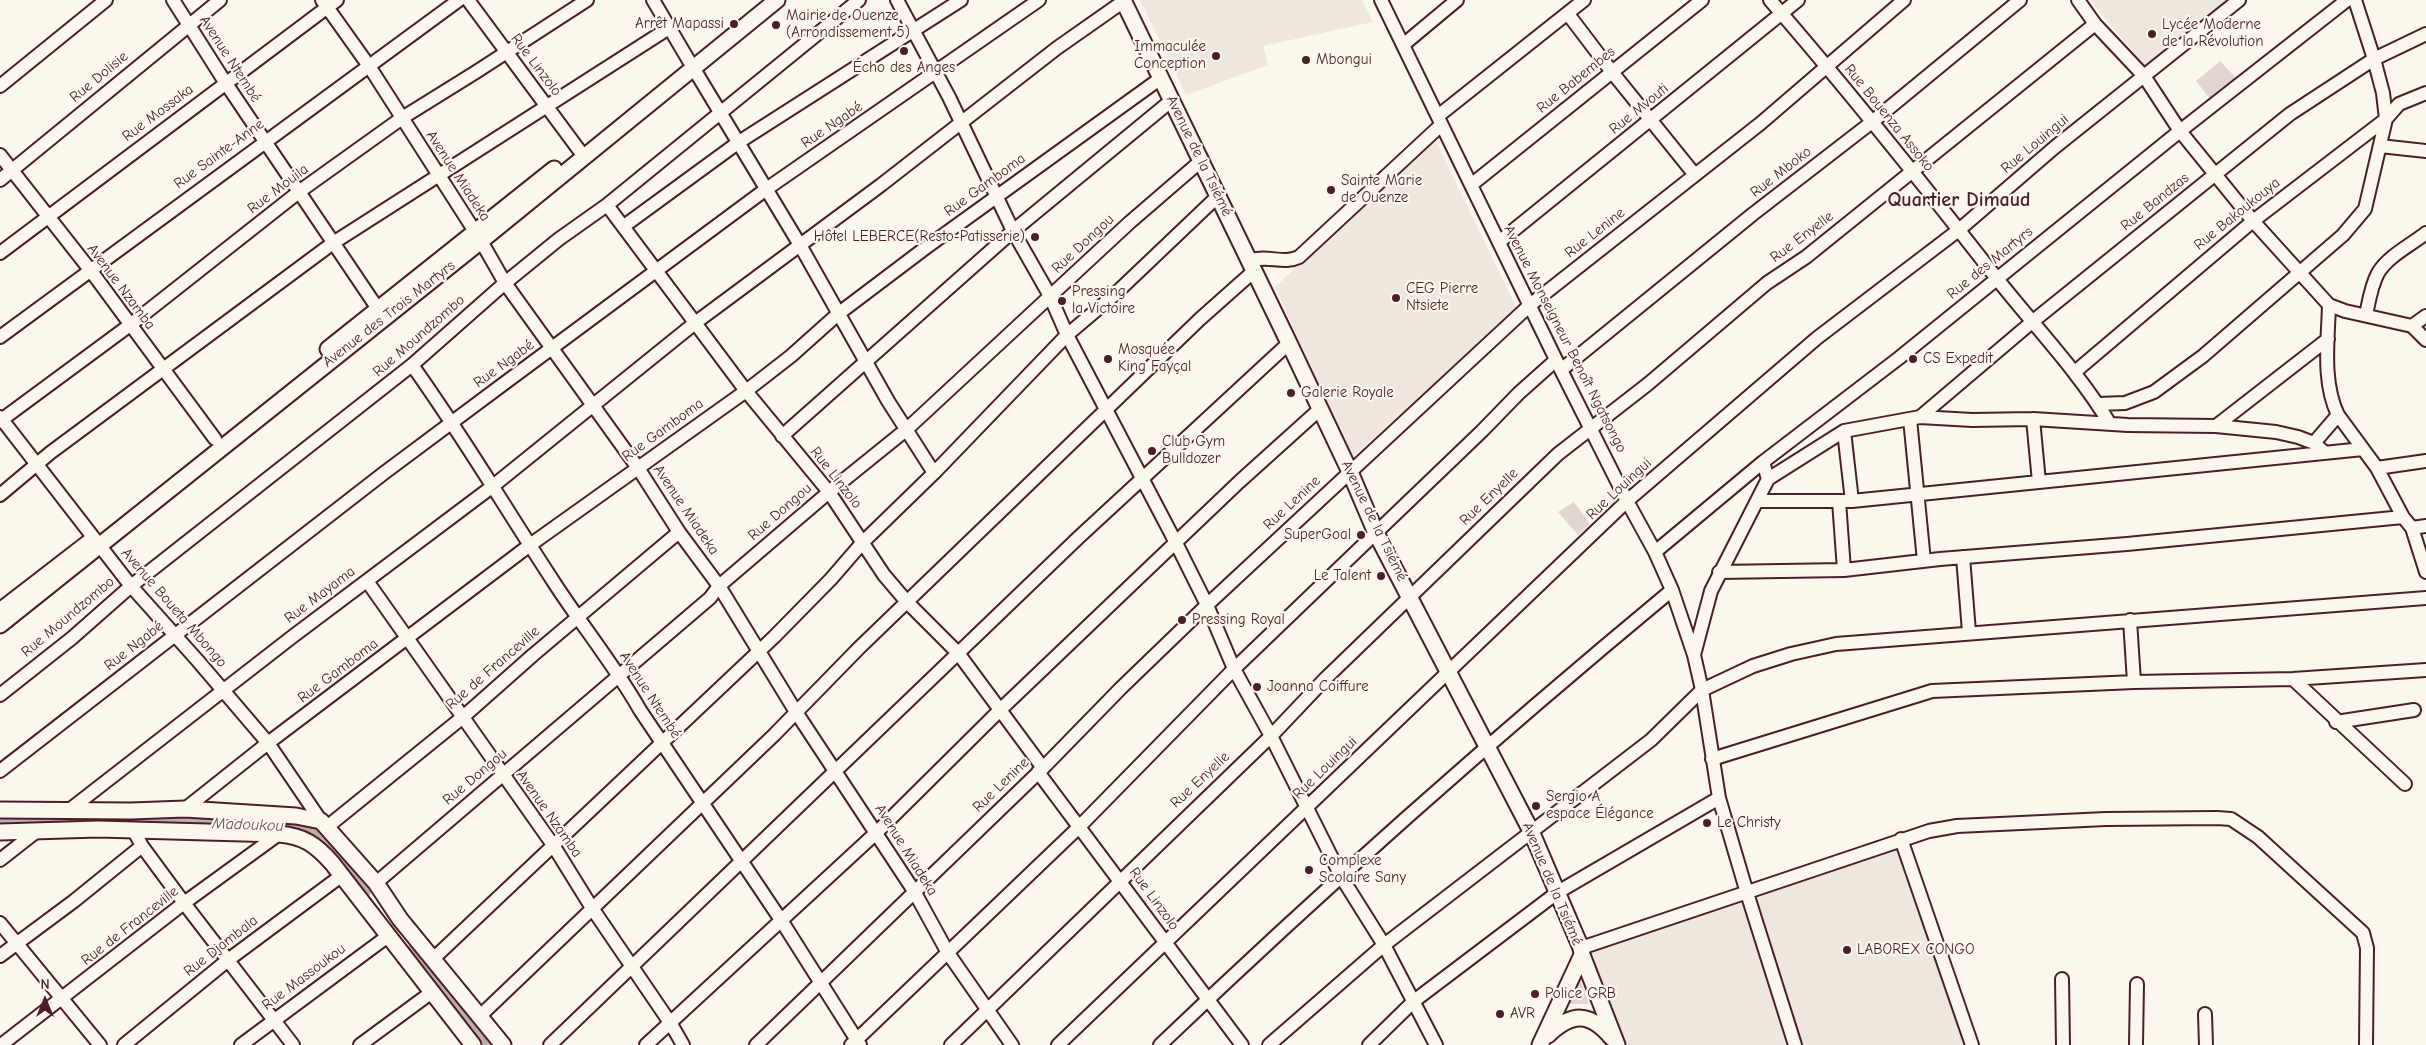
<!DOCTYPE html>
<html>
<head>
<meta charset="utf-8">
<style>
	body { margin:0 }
	#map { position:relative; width:2426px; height:1045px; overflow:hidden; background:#fbf7ec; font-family:"Comic Neue",sans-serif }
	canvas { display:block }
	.north { position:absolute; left:20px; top:975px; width:50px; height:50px; -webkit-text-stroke:4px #fbf7ec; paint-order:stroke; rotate:0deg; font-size:14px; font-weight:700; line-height:20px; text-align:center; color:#4a1f2b }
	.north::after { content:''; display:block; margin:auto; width:18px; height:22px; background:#4a1f2b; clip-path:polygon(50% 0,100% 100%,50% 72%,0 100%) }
</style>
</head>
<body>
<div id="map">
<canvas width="2426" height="1045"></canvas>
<div class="north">N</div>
</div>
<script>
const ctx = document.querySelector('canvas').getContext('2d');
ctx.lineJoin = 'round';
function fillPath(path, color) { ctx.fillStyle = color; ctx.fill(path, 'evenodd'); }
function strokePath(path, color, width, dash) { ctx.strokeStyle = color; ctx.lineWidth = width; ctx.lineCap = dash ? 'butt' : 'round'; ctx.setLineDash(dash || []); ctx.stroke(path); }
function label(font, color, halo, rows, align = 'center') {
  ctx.font = font + ' "Comic Neue",sans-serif'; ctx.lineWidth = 4.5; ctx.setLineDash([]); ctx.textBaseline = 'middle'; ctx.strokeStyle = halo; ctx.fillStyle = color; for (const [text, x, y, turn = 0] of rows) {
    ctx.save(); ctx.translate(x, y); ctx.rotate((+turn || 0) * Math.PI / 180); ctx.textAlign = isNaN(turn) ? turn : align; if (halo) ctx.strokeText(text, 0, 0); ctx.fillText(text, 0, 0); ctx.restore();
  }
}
fillPath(new Path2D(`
	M1140 0H1362L1373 22 1263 46 1268 65 1186 95Z
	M2090 0H2230L2145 67Z
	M1434 137 1517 309 1352 457 1275 287Z
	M1899 833 1978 1045H1623L1584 941Z`), '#eee7de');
fillPath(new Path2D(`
	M2220 61 2237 79 2211 100 2196 81Z
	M1574 502 1590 524 1578 535 1558 512Z
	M1578 973 1589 1004H1565Z`), '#e2d7d0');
strokePath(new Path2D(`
	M0 821H96L289 826 312 833 328 845 362 890
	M412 954 484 1045`), '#bfadaa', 18);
const minor = new Path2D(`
	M173 0 225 82 378 309
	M322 0 369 66 481 241 505 283 638 468 679 532 719 586 796 712 914 891 948 953 1012 1045
	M468 0 579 150
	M653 0 689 61
	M897 0 949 97 1013 231 1050 296 1067 335 1176 543 1207 605 1234 669 1271 736 1342 878 1384 945 1436 1045
	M1381 0 1561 370 1627 501 1655 552 1672 590 1694 655 1702 690 1719 798 1747 893 1795 1045
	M1770 0C1849 91 1924 185 1998 280 2036 328 2078 371 2110 424
	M2078 0 2095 24 2144 76 2180 131 2253 221 2329 305 2345 311 2412 326 2426 340
	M1568 14 1612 72 1695 175
	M1403 45 1457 0
	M694 69 800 245 888 401 934 473
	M0 86 106 0
	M1438 116 1584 0
	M2380 146 2426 151
	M0 155 91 271 215 439
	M0 180 220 0
	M1471 185 1702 0
	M607 205 746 391 829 492 884 575 907 602 958 653 1043 768
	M624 226 739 142 961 0
	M1499 242 1798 0
	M0 253 337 0
	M1248 261C1269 254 1282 265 1299 257L1441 125
	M2329 305C2328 341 2322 382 2338 415L2377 468 2403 517 2412 528 2426 572
	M2366 315C2369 301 2371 286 2378 273 2388 256 2411 245 2426 233
	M2412 326 2426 316
	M0 337 459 0
	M412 365C463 436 507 511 555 584 583 627 615 666 640 710L781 920 860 1045
	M1561 370 1753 214 1872 122 2020 0
	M2076 371 2253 221 2386 119 2399 104 2426 93
	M2098 404 2125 403 2154 392 2169 381 2203 356 2343 235 2365 209 2386 119 2383 93 2374 59 2355 0
	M0 417 131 586 198 661 268 743 321 821
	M1920 417 2032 322 2290 114 2374 59 2426 34
	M1910 419 1924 561
	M2033 419 2039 482
	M0 421 130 325 300 191 402 118 476 72 587 0
	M2216 426 2328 339
	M1844 431 1852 501
	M782 436 1013 231 1172 100
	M2314 443 2338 415
	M1763 462 1768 479 1844 431 1920 417 1972 420 2033 419 2128 425 2216 426 2276 432 2298 437 2314 443 2325 453
	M2377 468 2426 461
	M0 495 50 453 333 243 669 28
	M1757 501H1852L2363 449
	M1839 501 1844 570
	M2412 528 2426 526
	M1655 552 1763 462 1899 358 2180 131 2347 0
	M1963 557 1969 632
	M1719 572 1844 570 1940 559 2127 544 2403 517
	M367 581 553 845 592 908 671 1024 683 1045
	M2130 620 2134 682
	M1694 655 1711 591 1768 479
	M2293 679 2405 784
	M0 695 72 638 131 586 412 365 505 283 559 239 607 205 859 0
	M2336 722 2414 710
	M1712 759 1932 691 2134 682 2293 679 2426 670
	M0 771 384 473 502 385 765 190 1039 0
	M1038 772 1242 1045
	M185 809 268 743 530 545 746 391 791 356 838 314 924 249 1161 78
	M68 811 292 637 493 486 695 323 881 185 1057 48 1124 1
	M327 827 463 717 533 655 679 532
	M134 831 142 846 184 903 293 1045
	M1901 839 1972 1045
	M0 860 37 831
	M376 883 710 598 719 586 829 492 907 429 1129 223 1202 160
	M0 923 100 1045
	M1581 948 1929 831 1957 826 2106 819 2217 818 2231 819 2258 837 2363 933 2367 948 2366 1045
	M0 956 74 901 142 846
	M433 959 774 637 831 579 863 542 934 473 1067 335 1113 296 1218 196
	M2062 979 2063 1045
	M2205 1014 2206 1045
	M480 1016 774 735 859 648 1200 319 1254 271
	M1 1045 184 903 279 834
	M124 1045 228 960 341 876
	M241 1045 388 936
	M360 1045 432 992
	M550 1045 1078 538 1289 343
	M646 1045 876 833 999 711 1239 482 1320 409
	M756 1045 1043 768 1121 688 1207 605 1530 305 1761 123 1904 0
	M851 1045 1079 827 1234 669 1482 431 1519 393 1556 360
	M951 1045 1271 736 1326 678 1558 454 1648 384 1767 283 1806 257 2095 24
	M1058 1045 1627 501 1817 338 1960 229 2055 147 2239 0
	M1160 1045C1325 887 1496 736 1672 590
	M1269 1045 1384 945 1651 740 1702 690 1753 666 1791 654 1836 644 2426 598
	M1369 1045 1414 1001 1558 892 1719 798
	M2136 1045 2137 984`);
const major = new Path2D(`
	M1123 0 1289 343 1350 472 1376 533 1531 831 1581 948 1582 955 1617 1045
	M328 349 554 169
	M0 611 92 540
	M0 625 481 241 777 0
	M0 810 131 811 185 809 296 816 321 821 376 883 400 919 503 1045
	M0 832 98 829 279 834C304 836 316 845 332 863L473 1045
	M1548 1035C1572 1012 1590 1012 1612 1038
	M1540 1045 1582 955`);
strokePath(minor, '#4a1f2b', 16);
strokePath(major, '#4a1f2b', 19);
strokePath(minor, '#fbf7ec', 12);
strokePath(major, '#fbf7ec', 15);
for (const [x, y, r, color] of [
	[734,24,5,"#4a1f2b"],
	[776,25,5,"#4a1f2b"],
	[2152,34,5,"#4a1f2b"],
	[904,51,5,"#4a1f2b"],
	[1216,56,5,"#4a1f2b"],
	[1306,60,5,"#4a1f2b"],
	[1331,190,5,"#4a1f2b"],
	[1035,237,5,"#4a1f2b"],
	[1396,298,5,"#4a1f2b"],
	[1062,301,5,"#4a1f2b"],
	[1108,359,5,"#4a1f2b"],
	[1913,359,5,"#4a1f2b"],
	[1291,393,5,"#4a1f2b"],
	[1152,451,5,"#4a1f2b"],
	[1361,535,5,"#4a1f2b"],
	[1381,576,5,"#4a1f2b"],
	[1182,620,5,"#4a1f2b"],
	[1257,687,5,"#4a1f2b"],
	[1536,806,5,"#4a1f2b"],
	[1707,823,5,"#4a1f2b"],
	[1309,870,5,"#4a1f2b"],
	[1847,950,5,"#4a1f2b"],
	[1535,994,5,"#4a1f2b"],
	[1500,1014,5,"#4a1f2b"]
]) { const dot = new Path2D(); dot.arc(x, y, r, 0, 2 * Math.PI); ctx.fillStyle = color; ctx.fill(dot); strokePath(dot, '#fbf7ec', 2); }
label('15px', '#4a1f2b', '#fbf7ec', [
	["Mairie de Ouenze",786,16],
	["(Arrondissement 5)",786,33],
	["Arrêt Mapassi",724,24,"right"],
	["Lycée Moderne",2162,25],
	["de la Révolution",2162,42],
	["Immaculée",1206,47,"right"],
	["Conception",1206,64,"right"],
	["Mbongui",1316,60],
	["Écho des Anges",904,68,"center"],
	["Sainte Marie",1341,181],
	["de Ouenze",1341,198],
	["Hôtel LEBERCE(Resto-Patisserie)",1025,237,"right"],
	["CEG Pierre",1406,289],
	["Ntsiete",1406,306],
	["Pressing",1072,292],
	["la Victoire",1072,309],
	["Mosquée",1118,350],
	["King Fayçal",1118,367],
	["CS Expedit",1923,359],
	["Galerie Royale",1301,393],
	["Club Gym",1162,442],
	["Bulldozer",1162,459],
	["SuperGoal",1351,535,"right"],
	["Le Talent",1371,576,"right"],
	["Pressing Royal",1192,620],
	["Joanna Coiffure",1267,687],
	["Sergio A",1546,797],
	["espace Élégance",1546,814],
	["Le Christy",1717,823],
	["Complexe",1319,861],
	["Scolaire Sany",1319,878],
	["LABOREX CONGO",1857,950],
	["Police GRB",1545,994],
	["AVR",1510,1014]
], 'left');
label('15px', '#4a1f2b', '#fbf7ec', [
	["Avenue Ntembé",230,59,57],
	["Rue Linzolo",536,65,53],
	["Rue Dolisie",99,77,-40],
	["Rue Babembes",1576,80,-39],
	["Rue Mvouti",1639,109,-39],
	["Rue Mossaka",158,113,-37],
	["Rue Bouenza Assoko",1889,118,51],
	["Rue Ngabé",832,125,-34],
	["Rue Louingui",2035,144,-40],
	["Rue Sainte-Anne",219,154,-36],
	["Avenue de la Tsiémé",1199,156,64],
	["Rue Mboko",1781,172,-38],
	["Avenue Miadeka",458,176,57],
	["Rue Gamboma",985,185,-36],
	["Rue Mouila",278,189,-37],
	["Rue Bandzas",2155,202,-39],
	["Rue Bakoukouya",2237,214,-39],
	["Rue Lenine",1595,233,-38],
	["Rue Enyelle",1802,237,-37],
	["Rue Dongou",1083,244,-43],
	["Rue des Martyrs",1990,263,-39],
	["Avenue Nzamba",121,287,53],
	["Avenue des Trois Martyrs",389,314,-38],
	["Rue Moundzombo",419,336,-41],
	["Avenue Monseigneur Benoît Ngatsongo",1565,339,63],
	["Rue Ngabé",504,364,-36],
	["Rue Gamboma",663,430,-36],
	["Rue Linzolo",836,478,52],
	["Rue Louingui",1619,489,-43],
	["Rue Enyelle",1489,497,-44],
	["Rue Lenine",1292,503,-43],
	["Avenue Miadeka",686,510,56],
	["Rue Dongou",780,512,-41],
	["Avenue de la Tsiémé",1374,521,64],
	["Rue Mayama",320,595,-37],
	["Avenue Boueta Mbongo",174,608,49],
	["Rue Moundzombo",68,617,-40],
	["Rue Ngabé",134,646,-38],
	["Rue de Franceville",493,668,-41],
	["Rue Gamboma",338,671,-37],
	["Avenue Ntembé",650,695,57],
	["Rue Louingui",1325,768,-44],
	["Rue Dongou",475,777,-40],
	["Rue Enyelle",1200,780,-43],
	["Rue Lenine",1001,785,-44],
	["Avenue Nzamba",549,814,55],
	["Avenue Miadeka",906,850,58],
	["Avenue de la Tsiémé",1552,884,67],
	["Rue Linzolo",1154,899,54],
	["Rue de Franceville",130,926,-38],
	["Rue Djambala",221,946,-38],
	["Rue Massoukou",304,977,-37]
]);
label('italic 16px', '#6d4a51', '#fbf7ec', [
	["Madoukou",248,825,2]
]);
label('bold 20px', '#4a1f2b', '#fbf7ec', [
	["Quartier Dimaud",1959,200]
]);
</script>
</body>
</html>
